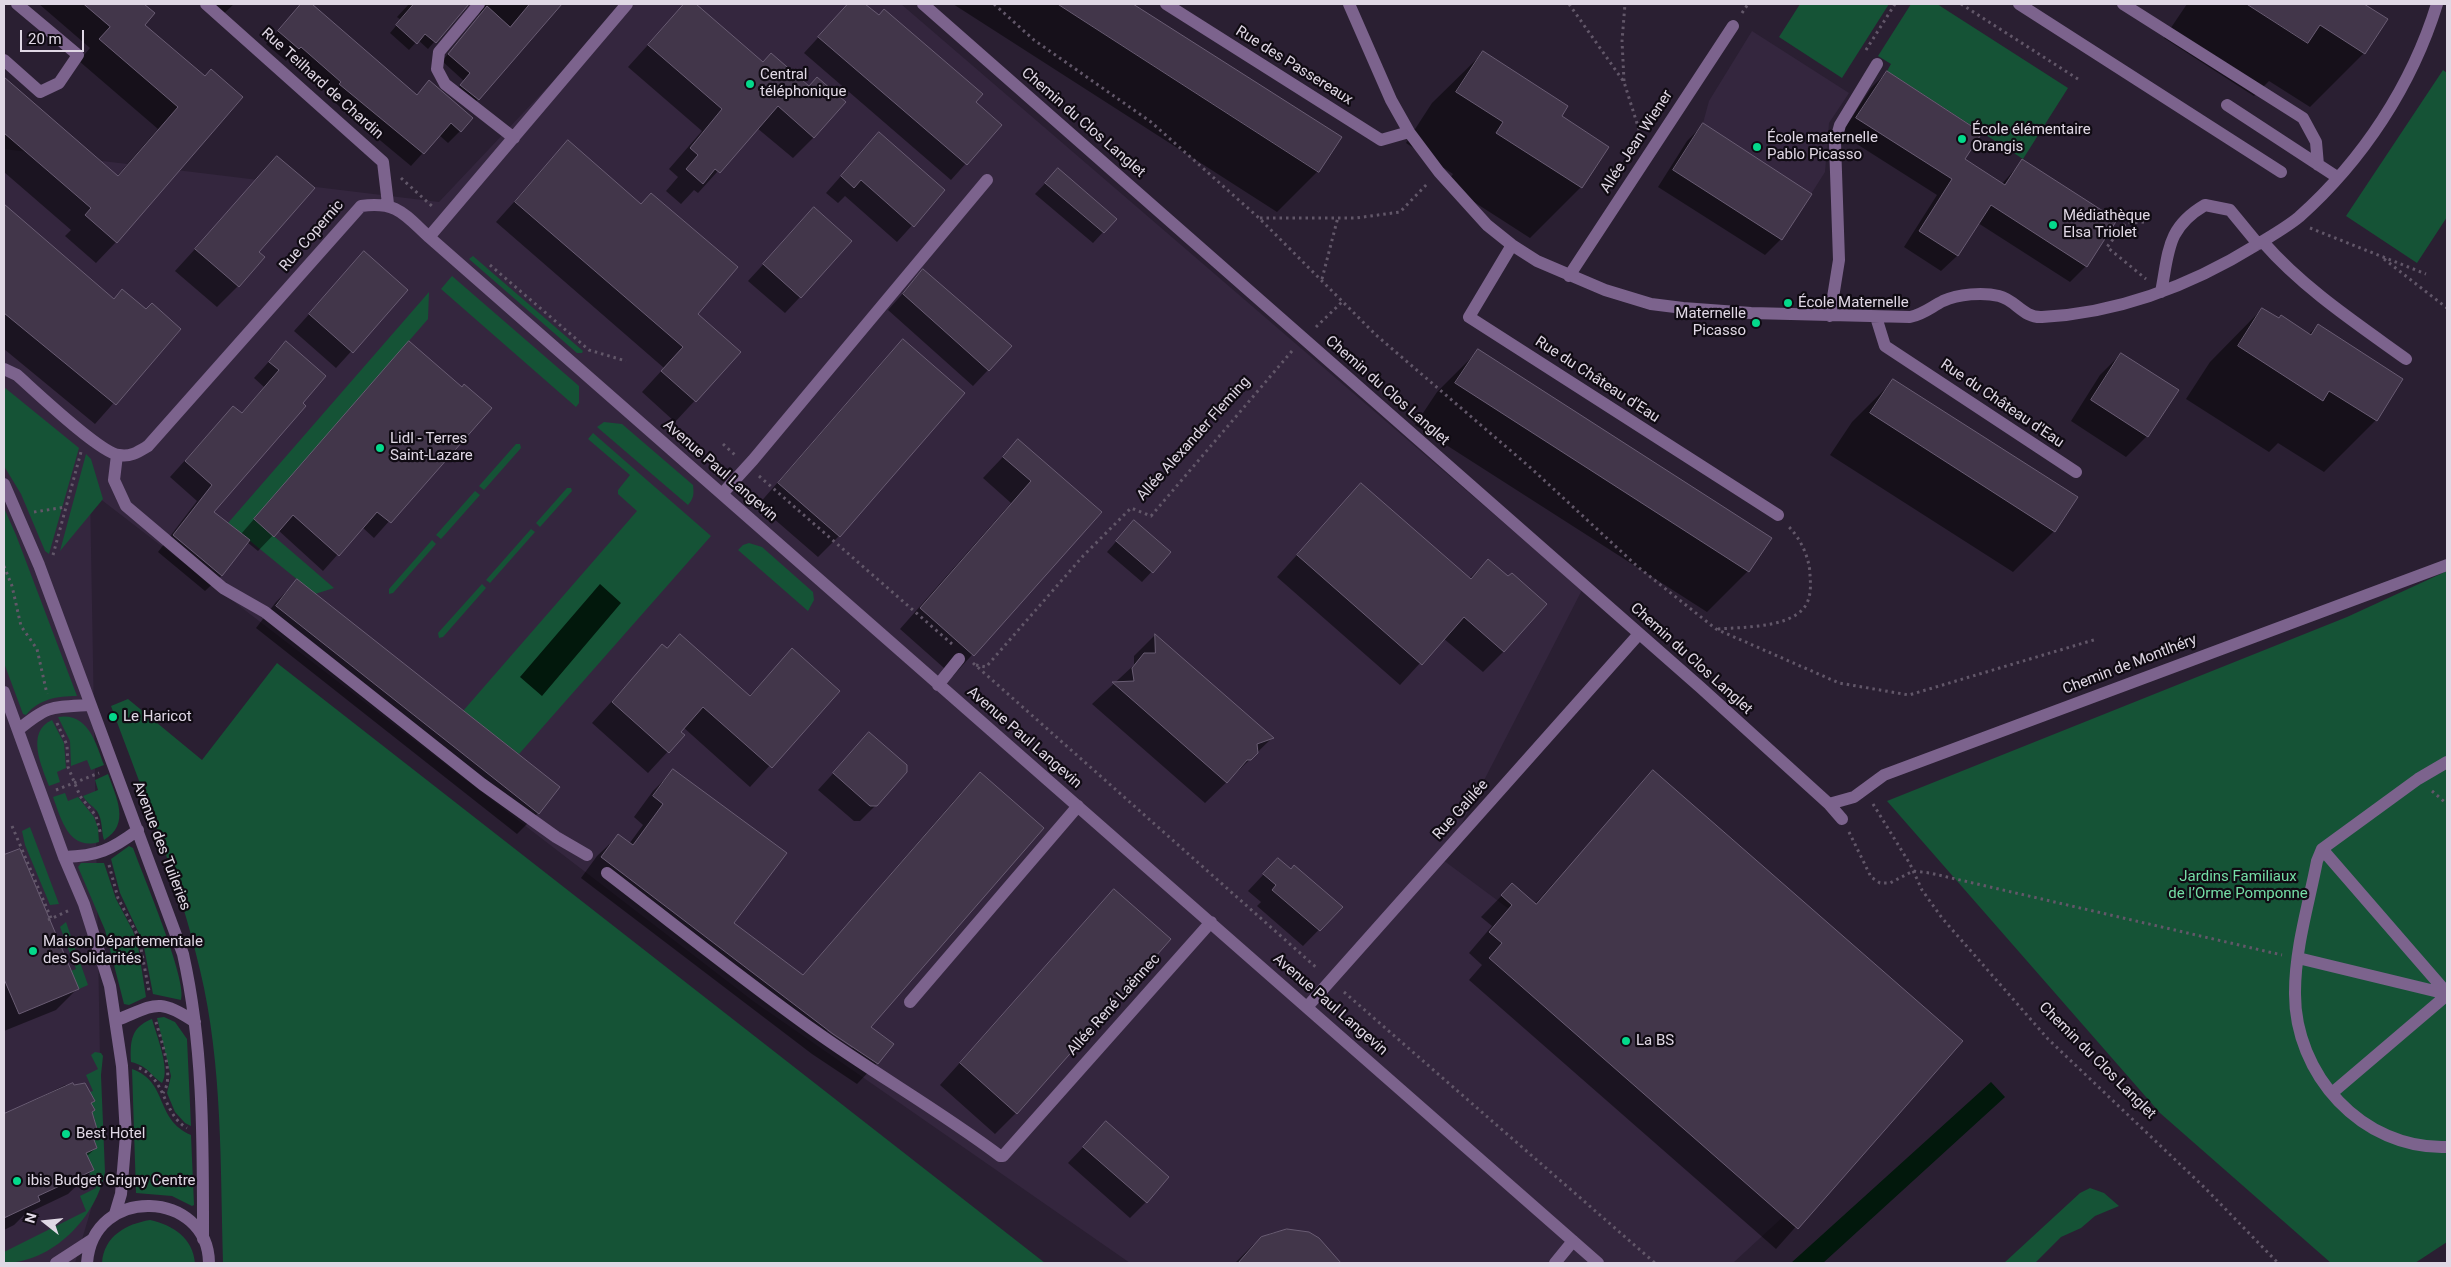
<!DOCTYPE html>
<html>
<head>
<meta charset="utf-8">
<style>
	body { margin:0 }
	#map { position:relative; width:2451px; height:1267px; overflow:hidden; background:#2a1f32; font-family:Roboto,sans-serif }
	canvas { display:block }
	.frame { position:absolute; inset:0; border:5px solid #e0d8e5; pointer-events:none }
	.north { position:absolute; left:20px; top:1197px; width:50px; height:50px; -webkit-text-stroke:4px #100b13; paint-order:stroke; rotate:286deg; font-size:14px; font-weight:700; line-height:20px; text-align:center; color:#e0d8e5 }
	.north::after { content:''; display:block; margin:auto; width:18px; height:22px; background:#e0d8e5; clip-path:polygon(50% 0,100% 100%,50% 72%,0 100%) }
	.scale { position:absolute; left:20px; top:30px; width:64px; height:22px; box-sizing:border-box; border:2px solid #e0d8e5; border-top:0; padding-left:6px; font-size:15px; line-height:18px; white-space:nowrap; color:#e0d8e5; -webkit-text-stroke:4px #100b13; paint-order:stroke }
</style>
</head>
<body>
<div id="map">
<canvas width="2451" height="1267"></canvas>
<div class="frame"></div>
<div class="north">N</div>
<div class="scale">20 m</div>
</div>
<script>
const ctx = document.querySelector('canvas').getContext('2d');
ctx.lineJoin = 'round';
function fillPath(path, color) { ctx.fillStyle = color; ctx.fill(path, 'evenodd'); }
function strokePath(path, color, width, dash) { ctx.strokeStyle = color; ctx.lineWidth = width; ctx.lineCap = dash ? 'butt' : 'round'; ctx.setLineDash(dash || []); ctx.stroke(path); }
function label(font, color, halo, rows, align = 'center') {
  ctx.font = font + ' Roboto,sans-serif'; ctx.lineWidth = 4.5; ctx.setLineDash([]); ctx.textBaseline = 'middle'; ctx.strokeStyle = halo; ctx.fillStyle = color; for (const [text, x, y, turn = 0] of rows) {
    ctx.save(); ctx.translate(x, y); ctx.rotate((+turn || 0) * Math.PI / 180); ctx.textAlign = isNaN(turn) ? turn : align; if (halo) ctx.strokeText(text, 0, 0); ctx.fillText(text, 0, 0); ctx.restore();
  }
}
fillPath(new Path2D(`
	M626 4H901L1582 590 1443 860 1846 1159 1733 1263H1130L753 1001 90 491 102 1172 75 1263H4V149L439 202Z
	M1752 31 1849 93 1829 123 1825 172 1782 240 1673 170 1703 123 1709 101Z`), '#34263e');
fillPath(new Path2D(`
	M1800 4H1889L1842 78 1779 37Z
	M1911 4H1937L2068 88 2023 159 1887 71 1891 64 1878 56Z
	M2443 70 2447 73V217L2417 263 2346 216Z
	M473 256 583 351 582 353H577L469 259Z
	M452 276 579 386V403L576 407 441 289Z
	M429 292 428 319 254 519 334 588 315 594 228 523Z
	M4 387 79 448 49 554 45 551 21 494 4 466Z
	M604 422 622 424 693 485C694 494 694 498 688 505L597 427Z
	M593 433 711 536 519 754 463 711 637 511 618 494V490L630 475 588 439Z
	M516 444H520L521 448 484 490 479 486Z
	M86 454 91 459 103 499 60 551Z
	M567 488H571L572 491 540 527 536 523Z
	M475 491 480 495 441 539 436 535Z
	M4 508 16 535 77 696C57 696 39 699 26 715L23 714 4 663Z
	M531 529 535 532 490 583 486 580Z
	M432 540 436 544 393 593 389 594V589Z
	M749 543 762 547 813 592 814 600 808 611 738 550 743 545Z
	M2447 571V1242L2415 1263H2331L2160 1113 1887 801 2347 617Z
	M482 584 486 588 443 637 439 638 438 633Z
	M277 663 1045 1263H223C220 1166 223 1066 200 970 179 879 143 793 111 706L128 699 202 760Z
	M58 717C88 712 96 743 104 765L91 770 87 760 71 766 70 741Z
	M52 720 64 743 66 768 57 772 60 782 49 786C42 767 25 732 52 720Z
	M108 774C116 797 131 824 104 840 101 830 103 821 97 811 92 805 87 803 83 796L98 790 95 780Z
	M65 793 68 801 78 797 94 817 98 828 99 842C69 851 61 819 53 797Z
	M30 827 59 904 50 905 25 845 22 831Z
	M129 846 133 848C142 873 188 981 181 1000L153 994 143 942 120 893 111 859Z
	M81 863H104L116 899 133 931 138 946 146 997 129 1005 124 1004 105 930 78 867Z
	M66 922 88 985 79 989 71 971 76 969 60 927Z
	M164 1017 175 1022 187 1039 191 1126 185 1123 175 1112 167 1093 171 1076 157 1018Z
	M152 1019C156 1034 171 1070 162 1083 150 1075 148 1066 131 1062 130 1041 131 1027 152 1019Z
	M95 1052 101 1053 103 1056 101 1075 105 1172C96 1218 52 1263 4 1263V1252L86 1211 80 1196 96 1188 89 1172 94 1170 86 1153 97 1148 94 1140 97 1139 93 1131V1122L95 1120 92 1112 95 1110 91 1103 95 1101 90 1092 93 1091 86 1075 98 1069 91 1055Z
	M132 1069C169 1082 154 1119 191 1135L194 1205 192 1206 172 1196 136 1193Z
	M2090 1188 2104 1193 2119 1206 2095 1216 2081 1228 2061 1237 2035 1263H2004L2080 1193Z
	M150 1220C173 1225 193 1238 195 1263H102C104 1236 126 1224 150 1220Z`), '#155336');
fillPath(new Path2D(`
	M600 584 621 603 542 696 520 677Z
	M1991 1082 2005 1097 1823 1263H1791Z`), '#02180c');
fillPath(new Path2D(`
	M39 4H142L153 13 143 25 204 78 116 242 96 263 65 236 71 230 4 172V79L117 176 158 129 79 61 90 48Z
	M200 4H234L218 19Z
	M303 4H310L416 96 429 82 460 131 448 143 439 135 411 166 328 97 330 95 288 59 286 61 266 44Z
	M409 4H467L428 49 418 40 409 50 390 33 401 20 397 17Z
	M474 4H560L471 107 454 93 464 81 442 61 479 17 480 9Z
	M685 4H695L763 63 814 137 793 158 757 128 698 193 694 190 681 204 666 191 678 177 669 169 702 131 628 67Z
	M849 4H855L1000 125 951 180 804 53Z
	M953 4H1131L1340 137 1318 171 1277 212Z
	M2187 4H2362L2386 19 2364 53 2310 107 2269 81 2254 96 2164 38Z
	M1484 52 1560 116 1581 187 1530 238 1446 184 1453 174 1406 143 1432 103Z
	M1887 72 1963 160 2001 185 2023 160 2086 266 2070 282 1978 223 1957 256 1941 271 1904 247 1937 195 1841 134 1871 88Z
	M1703 125 1810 194 1781 239 1765 255 1658 187 1687 141Z
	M879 133 944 190 897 242 845 196 838 203 826 193Z
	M568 142 696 314 739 353 675 422 642 392 664 368 496 222Z
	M278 158 257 252 238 286 217 307 175 271Z
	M1058 170 1115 219 1093 243 1035 194Z
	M4 206 114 300 146 311 179 329 95 424 4 349Z
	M814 209 800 297 785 313 748 281Z
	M364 253 407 290 336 368 294 331Z
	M923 271 988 370 973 386 888 310Z
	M2262 309 2308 335 2318 325 2402 380 2376 420 2324 472 2278 443 2269 452 2186 399 2210 362Z
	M904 341 964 393 839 536 818 557 758 505 883 362Z
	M409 342 462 388 490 408 374 538 362 527 323 571 278 530 258 551 247 542 221 576 205 591 158 552 197 501 170 477 233 407 241 414 264 387 254 378 286 343 324 376 212 512 241 534Z
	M1478 351 1748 571 1707 612 1415 425 1437 392Z
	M2121 354 2147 436 2126 457 2071 421 2100 375Z
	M1893 381 2076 498 2054 531 2013 572 1830 455 1852 422Z
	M1018 441 1100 512 953 676 900 629 1011 503 983 478Z
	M1361 484 1469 579 1488 560 1504 651 1483 672 1443 638 1400 685 1277 577Z
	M1134 521 1170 552 1142 582 1107 552Z
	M297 581 538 813 517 834 256 628 276 602Z
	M1155 635 1272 738 1205 803 1092 704 1134 665V656Z
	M662 646 748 697 792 650 838 691 750 787 683 727 679 732 683 735 648 773 592 723Z
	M869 734 876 805 860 821H854L818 790Z
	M673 771 733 923 802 976 960 794 980 773 869 1027 877 1063 857 1084 812 1054 581 878 597 856 618 836 629 844 643 825 634 817 653 791ZM828 1029 854 1046 852 1048 827 1031Z
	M1653 772 1961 1041 1776 1249 1469 980 1482 965 1469 953 1492 926 1481 917 1512 885 1535 904Z
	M19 850 77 989 56 1010 4 1031V857Z
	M1278 859 1341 907 1303 946 1257 906 1261 902 1248 891Z
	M1114 891 1016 1113 995 1134 940 1085Z
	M85 1084 93 1101 90 1104 91 1113 92 1132 95 1139 93 1141 96 1148 86 1157 93 1170 68 1194 24 1215 14 1225 4 1230V1115L65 1085Z
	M1106 1123 1146 1202 1130 1218 1068 1163Z
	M1287 1230 1335 1259V1263H1235L1253 1245 1271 1233Z`), '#0007');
const building = new Path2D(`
	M84 4H144L155 13 145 25 205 76 211 69 243 97 117 243 85 215 91 208 4 133V77L118 176 178 107 99 39 110 27Z
	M301 4H312L417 95 429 80 473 118 461 132 451 123 424 154 339 84 341 82 301 47 299 49 278 31Z
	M414 4H469L436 43 425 34 417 44 396 25Z
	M530 4H562L479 100 460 85 470 73 448 54 487 6 510 27Z
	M684 4H696L763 62 771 53 809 86 817 77 846 102 814 138 778 106 720 173 715 169 703 184 686 169 698 155 690 148 722 109 648 45Z
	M848 4H865L879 15 884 9 983 94 976 102 1002 125 967 165 818 37Z
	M1058 4H1133L1342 137 1319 172Z
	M2247 4H2364L2388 19 2365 54 2320 25 2308 43Z
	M1483 51 1568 106 1562 116 1609 147 1582 188 1496 133 1503 122 1456 92Z
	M1887 71 1982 133 1965 159 2005 185 2022 159 2117 220 2087 267 1991 205 1958 256 1919 231 1952 179 1856 118Z
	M1703 123 1812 194 1782 240 1673 170Z
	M879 132 945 190 914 227 861 180 854 188 841 176Z
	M568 140 641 204 651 193 738 267 698 314 741 352 696 402 661 371 683 347 515 202Z
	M277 156 315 188 259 252 265 257 239 287 195 249Z
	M1058 168 1117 219 1104 233 1045 183Z
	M4 204 114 299 122 289 146 309 152 303 181 329 116 405 4 313Z
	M814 207 852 241 801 298 763 264Z
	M364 251 408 290 353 353 309 314Z
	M923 269 1012 346 989 371 903 294Z
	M2262 308 2279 318 2281 315 2311 335 2318 324 2403 379 2377 421 2329 391 2323 401 2238 346Z
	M903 339 965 393 840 537 778 483Z
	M286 341 326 376 303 403 306 406 214 512 250 540 222 576 173 535 212 485 185 461 233 406 242 413 279 370 269 362Z
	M409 341 462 387 464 384 492 408 391 523 377 512 339 556 293 515 274 537 254 519Z
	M1478 349 1772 538 1749 572 1455 383Z
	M2121 353 2179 390 2148 437 2091 400Z
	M1893 379 2078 497 2055 532 1870 413Z
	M1018 439 1102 512 974 656 920 608 1031 481 1003 457Z
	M1361 483 1471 579 1488 559 1508 576 1512 573 1547 604 1504 652 1464 617 1422 665 1297 555Z
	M1134 520 1171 552 1153 573 1116 541Z
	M297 579 560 787 539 814 276 606Z
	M680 634 750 696 792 648 840 691 772 768 703 707 681 732 685 735 669 753 612 702 662 644 667 648Z
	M1155 634 1274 738 1257 744 1258 753 1251 760H1247L1227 783 1112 682 1134 681 1132 668 1144 653H1155Z
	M869 732 907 765V772L877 806H870L833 773Z
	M673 769 787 853 734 923 803 975 980 772 1044 828 871 1027 894 1044 878 1064 833 1034 601 857 618 834 633 845 663 804 653 796Z
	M1653 770 1963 1041 1798 1229 1489 958 1502 943 1489 932 1512 905 1501 895 1512 883 1536 904Z
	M20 849 79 989 19 1014 4 979V855Z
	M1278 858 1291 869 1294 865 1343 907 1320 931 1272 890 1276 885 1263 874Z
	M1114 889 1171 939 1017 1114 960 1063Z
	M73 1083 74 1085 85 1083 95 1101 91 1103 95 1110 92 1112 97 1129 93 1131 97 1139 94 1140 97 1148 86 1153 94 1170 38 1196 40 1201 4 1218V1114Z
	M1106 1121 1169 1177 1147 1203 1083 1147Z
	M1287 1229 1309 1232 1319 1238 1341 1263H1238L1261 1237Z`);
fillPath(building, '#42364a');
strokePath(building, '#695c73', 1);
strokePath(new Path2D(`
	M994 4 1034 40 1151 122 1259 218 1376 335 1532 469 1638 567 1716 629 1839 683 1909 695 2097 639
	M1569 4 1624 82 1641 136
	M1961 4 2081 81
	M1742 13 1748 4
	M1866 50 1895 4
	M1624 81 1622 41 1625 4
	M401 178 434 208
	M1260 218H1356L1400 212 1428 183
	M2144 222 2126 223 2107 247 2146 279
	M2310 228 2426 274
	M2384 259 2447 308
	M490 265 589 350 626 361
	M1322 279 1338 217
	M1316 327 1343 301
	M723 444 735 455
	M759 476 952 644
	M34 512 66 507
	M53 555 81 452
	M4 566 12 586 21 626 37 649 47 694
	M1718 629C1742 627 1786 628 1803 609 1811 600 1811 587 1810 576 1810 559 1801 539 1789 527
	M973 663 1318 969
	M976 665 986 667 1083 556 1131 508 1151 516 1292 351
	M57 723 67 745 68 767 80 796 96 816 101 835
	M56 790 99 773
	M2432 791 2447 804
	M1873 804 1910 864 1922 890 1942 918 2048 1039 2206 1189 2278 1263
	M12 826 51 918
	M1849 832 1871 877 1880 883H1890L1913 871 1930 873 2282 955
	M109 865 118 898 139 938 149 991
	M48 920 70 910
	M1344 992 1655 1263
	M156 1022C161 1040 175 1077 163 1093
	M139 1068C166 1078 163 1115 187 1128`), '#625769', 3, [2.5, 4]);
strokePath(new Path2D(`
	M206 4 383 162 388 204
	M479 4 439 52 437 69 445 84 514 138
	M923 4 1700 687 1829 804 1842 819
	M1166 4 1381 140 1409 132
	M1349 4 1391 100 1409 132 1439 172 1487 225 1512 245 1537 261 1605 290 1651 304 1683 308 1751 313 1910 317C1924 314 1931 307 1943 301 1958 294 1983 292 1999 296 2016 300 2023 318 2042 317 2120 313 2192 285 2258 244 2271 236 2287 227 2299 217 2363 160 2412 85 2437 4
	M2019 4 2281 172
	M2123 4 2303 118 2316 142 2318 165
	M4 60 40 92 59 83 78 55 17 4
	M2227 105 2337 177
	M429 237 1598 1263
	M2263 242C2303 288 2356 323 2406 359
	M1512 245 1469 317 1778 515
	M1569 276 1733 26
	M2161 292C2169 252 2166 228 2205 205L2230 210 2258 244
	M1830 316 1839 260 1835 143 1840 125 1877 64
	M1876 317 1885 346 2076 472
	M4 369 17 375C35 391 100 453 119 455 131 457 138 452 148 446L361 206C397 201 404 214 429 237L627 4
	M117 455 114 480 126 506 223 588 265 612 482 784 556 837 587 855
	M4 484 39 565 183 954C204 1047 203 1144 203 1239
	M722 494 753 460 987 180
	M938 685 959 659
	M4 692 64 857 84 904 110 986 122 1066 126 1135 121 1194 115 1214
	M18 730C48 705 52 707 89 705
	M2447 762 2418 779 2322 849 2317 861C2309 903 2295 948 2295 992 2294 1074 2362 1150 2447 1147
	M1829 804 1854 797 1884 775 2447 565
	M2322 849 2447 993
	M64 857C98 856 111 850 138 830
	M607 873C675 925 742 979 812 1029 873 1073 939 1110 1000 1156H1003L1211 922
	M2298 958 2447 994
	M910 1002 1078 806
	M1307 1007 1639 634
	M117 1020C155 1005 158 997 195 1022
	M2332 1093 2447 995
	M56 1263 93 1239
	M87 1263C93 1184 208 1190 209 1263
	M1555 1263 1573 1241`), '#7c638d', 12);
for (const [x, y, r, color] of [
	[750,84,5,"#04d98b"],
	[1962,139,5,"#04d98b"],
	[1757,147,5,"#04d98b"],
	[2053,225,5,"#04d98b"],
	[1788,303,5,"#04d98b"],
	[1756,323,5,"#04d98b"],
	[380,448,5,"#04d98b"],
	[113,717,5,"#04d98b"],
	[33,951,5,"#04d98b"],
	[1626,1041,5,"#04d98b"],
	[66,1134,5,"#04d98b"],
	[17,1181,5,"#04d98b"]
]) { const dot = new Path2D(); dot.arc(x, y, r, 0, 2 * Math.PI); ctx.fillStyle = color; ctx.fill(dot); strokePath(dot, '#100b13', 2); }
label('15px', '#e0d8e5', '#100b13', [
	["Rue des Passereaux",1294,66,32],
	["Rue Teilhard de Chardin",322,84,42],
	["Chemin du Clos Langlet",1083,123,41],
	["Allée Jean Wiener",1637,142,-57],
	["Rue Copernic",312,236,-49],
	["Rue du Château d'Eau",1597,380,33],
	["Chemin du Clos Langlet",1387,391,41],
	["Rue du Château d'Eau",2002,404,34],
	["Allée Alexander Fleming",1194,439,-48],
	["Avenue Paul Langevin",720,471,41],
	["Chemin du Clos Langlet",1691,659,42],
	["Chemin de Montlhéry",2130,665,-21],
	["Avenue Paul Langevin",1024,738,41],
	["Rue Galilée",1461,810,-48],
	["Avenue des Tuileries",161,846,69],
	["Allée René Laënnec",1114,1005,-48],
	["Avenue Paul Langevin",1330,1005,41],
	["Chemin du Clos Langlet",2097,1061,45]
]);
label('15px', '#e0d8e5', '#100b13', [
	["Central",760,75],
	["téléphonique",760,92],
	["École élémentaire",1972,130],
	["Orangis",1972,147],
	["École maternelle",1767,138],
	["Pablo Picasso",1767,155],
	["Médiathèque",2063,216],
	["Elsa Triolet",2063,233],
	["École Maternelle",1798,303],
	["Maternelle",1746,314,"right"],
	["Picasso",1746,331,"right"],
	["Lidl - Terres",390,439],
	["Saint-Lazare",390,456],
	["Le Haricot",123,717],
	["Maison Départementale",43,942],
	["des Solidarités",43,959],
	["La BS",1636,1041],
	["Best Hotel",76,1134],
	["ibis Budget Grigny Centre",27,1181]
], 'left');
label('15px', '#75dea6', '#100b13', [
	["Jardins Familiaux",2238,877],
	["de l’Orme Pomponne",2238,894]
]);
</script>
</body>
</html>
